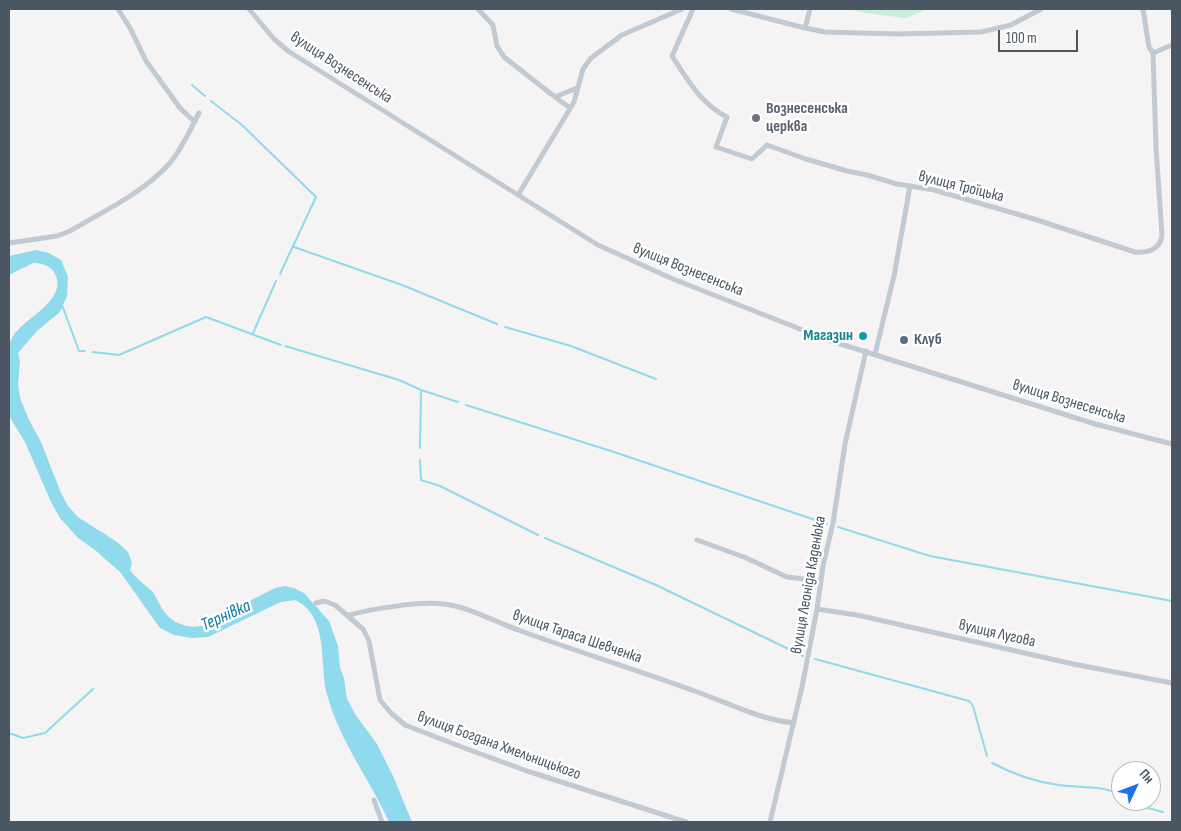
<!DOCTYPE html>
<html>
<head>
<meta charset="utf-8">
<style>
	body { margin:0 }
	#map { position:relative; width:1181px; height:831px; overflow:hidden; background:#f5f3f3; font-family:"Sofia Sans Condensed",sans-serif }
	canvas { display:block }
	.frame { position:absolute; inset:0; border:10px solid #4a5661; pointer-events:none }
	.north { position:absolute; left:1111px; top:761px; width:50px; height:50px; box-sizing:border-box; background:#fff; border:1px solid #b7bbc0; border-radius:50%; rotate:47deg; font-size:14px; font-weight:700; line-height:20px; text-align:center; color:#4a5661 }
	.north::after { content:''; display:block; margin:auto; width:18px; height:22px; background:#1a73e8; clip-path:polygon(50% 0,100% 100%,50% 72%,0 100%) }
	.scale { position:absolute; left:998px; top:30px; width:80px; height:22px; box-sizing:border-box; border:2px solid #4a5661; border-top:0; padding-left:6px; font-size:15px; line-height:18px; white-space:nowrap; color:#4a5661; -webkit-text-stroke:4px #fff; paint-order:stroke }
</style>
</head>
<body>
<div id="map">
<canvas width="1181" height="831"></canvas>
<div class="frame"></div>
<div class="north">Пн</div>
<div class="scale">100 m</div>
</div>
<script>
const ctx = document.querySelector('canvas').getContext('2d');
ctx.lineJoin = 'round';
function fillPath(path, color) { ctx.fillStyle = color; ctx.fill(path, 'evenodd'); }
function strokePath(path, color, width, dash) { ctx.strokeStyle = color; ctx.lineWidth = width; ctx.lineCap = dash ? 'butt' : 'round'; ctx.setLineDash(dash || []); ctx.stroke(path); }
function label(font, color, halo, rows, align = 'center') {
  ctx.font = font + ' "Sofia Sans Condensed",sans-serif'; ctx.lineWidth = 5; ctx.setLineDash([]); ctx.textBaseline = 'middle'; ctx.strokeStyle = halo; ctx.fillStyle = color; for (const [text, x, y, turn = 0] of rows) {
    ctx.save(); ctx.translate(x, y); ctx.rotate((+turn || 0) * Math.PI / 180); ctx.textAlign = isNaN(turn) ? turn : align; if (halo) ctx.strokeText(text, 0, 0); ctx.fillText(text, 0, 0); ctx.restore();
  }
}
fillPath(new Path2D(`
	M849 9H925L923 11 906 18 865 13Z`), '#c3f1d5');
fillPath(new Path2D(`
	M36 250 49 253 61 260 68 277 67 296 60 312 37 331 18 353 20 361 18 384 20 398 29 420 41 442 61 493 68 506 78 517 117 542 128 552 132 563 130 570C136 579 145 584 153 592 157 598 159 604 163 610 171 622 186 629 201 626L275 588 285 586 294 588 304 593 329 621 338 646 340 668 344 678 347 699 355 714 377 744 393 776 412 822H389C370 779 339 741 327 694 319 665 330 617 295 600L281 602 270 607 208 637 192 638 174 635 160 628 120 572 95 550 78 538 60 518 51 502 25 442 9 416V345C11 339 14 333 19 329 32 315 69 296 54 272 49 265 41 263 33 263L9 275V256Z`), '#90daee');
strokePath(new Path2D(`
	M192 85 205 96
	M211 101 242 125 316 197 280 274
	M294 247 402 285 497 324
	M62 305 79 351H85
	M505 327 571 346 656 379
	M253 333 276 281
	M285 346 399 380 421 390 458 402
	M93 352 119 355 206 317 281 345
	M466 405 614 452 827 524
	M420 448 421 391
	M420 460 421 480 440 486 538 535
	M838 527 930 556 1172 601
	M545 538 656 585 803 656
	M815 659 969 701 973 706 987 756
	M9 733 23 738 45 733 93 689
	M992 763C1013 774 1035 782 1059 785 1080 788 1102 785 1121 795
	M1132 801 1144 807 1163 812`), '#90daee', 2);
strokePath(new Path2D(`
	M118 9 130 28 146 61 180 108 195 122
	M249 9 274 39 288 51 598 245 673 279 828 340 1095 424 1172 444
	M478 9 493 25 497 46 504 57 555 97 577 88
	M693 9 672 56C687 79 701 104 727 117L716 147 752 159 767 145 806 159 847 171 867 175 897 184 934 190 1034 219 1135 252C1148 253 1160 250 1162 235L1156 148 1153 53
	M731 9 805 28 825 32 898 34 981 32 1011 25 1041 9
	M1143 9 1149 47 1153 53
	M805 28 810 9
	M1153 53 1172 45
	M555 97 570 108
	M518 195 574 102 583 69 591 58 622 35 682 9
	M9 243 57 236 70 231C104 211 143 193 170 163 182 149 190 130 199 113
	M875 354 894 276 910 186
	M697 540 744 557 787 577 821 581
	M316 603 324 601 335 605 363 629 369 641 380 700 391 713 405 725 467 749 527 771 686 822
	M817 609 857 615 1073 664 1172 683
	M349 615C372 609 419 601 443 604 468 606 497 623 521 631 581 653 641 671 700 693 730 704 762 720 794 723
	M374 800 382 822
	M770 822 802 687 817 609 823 566 833 523 845 444 866 351`), '#c1cad2', 5);
for (const [x, y, r, color] of [
	[756,118,5,"#6b7280"],
	[863,336,5,"#0f9aa8"],
	[904,340,5,"#5c6f8a"]
]) { const dot = new Path2D(); dot.arc(x, y, r, 0, 2 * Math.PI); ctx.fillStyle = color; ctx.fill(dot); strokePath(dot, '#fff', 2); }
label('16px', '#4a5661', '#fff', [
	["вулиця Вознесенська",341,68,33],
	["вулиця Троїцька",961,187,14],
	["вулиця Вознесенська",688,270,22],
	["вулиця Вознесенська",1069,402,17],
	["вулиця Леоніда Каденюка",809,585,-80],
	["вулиця Лугова",997,634,13],
	["вулиця Тараса Шевченка",577,637,19],
	["вулиця Богдана Хмельницького",499,746,20]
]);
label('bold 16px', '#5b616d', '#fff', [
	["Вознесенська",766,109],
	["церква",766,127]
], 'left');
label('bold 16px', '#0d838f', '#fff', [
	["Магазин",853,336]
], 'right');
label('bold 16px', '#4e5e75', '#fff', [
	["Клуб",914,340]
], 'left');
label('italic 18px', '#0c7c9b', '#fff', [
	["Тернівка",226,616,-24]
]);
</script>
</body>
</html>
